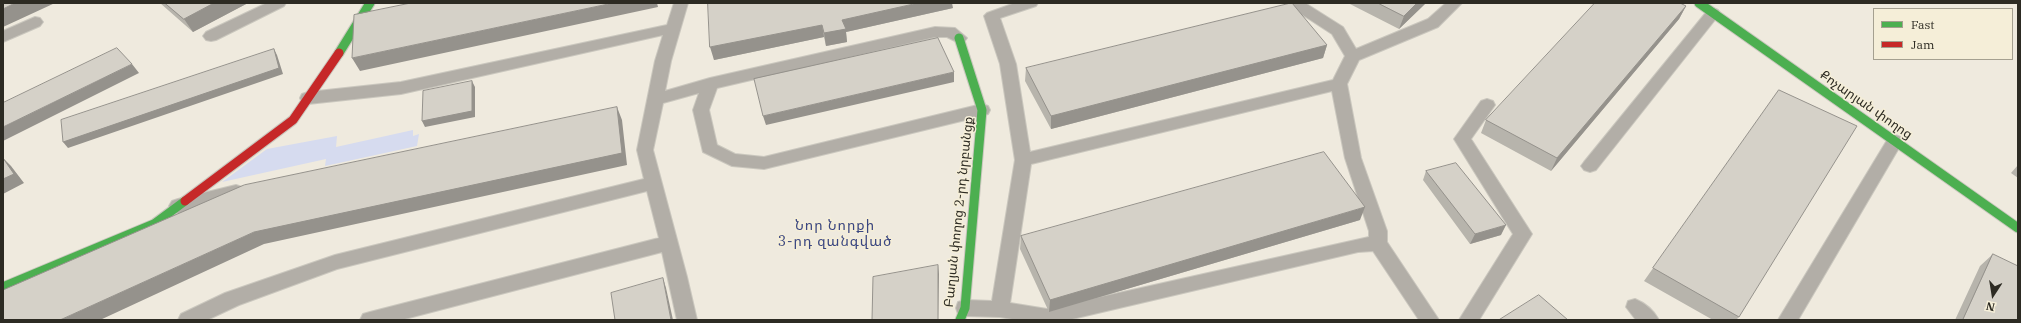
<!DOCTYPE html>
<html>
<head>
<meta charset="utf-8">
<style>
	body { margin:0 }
	#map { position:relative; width:2021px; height:323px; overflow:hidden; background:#efeade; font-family:"IBM Plex Serif",serif }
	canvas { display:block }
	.frame { position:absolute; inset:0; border:4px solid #2d2b23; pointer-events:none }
	.legend { position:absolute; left:1873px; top:8px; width:140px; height:52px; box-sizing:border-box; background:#f5eed8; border:1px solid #a5a090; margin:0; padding:5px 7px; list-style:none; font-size:12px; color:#2d2b23 }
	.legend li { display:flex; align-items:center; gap:8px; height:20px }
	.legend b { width:20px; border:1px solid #a5a090 }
	.north { position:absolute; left:1973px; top:275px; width:40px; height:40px; -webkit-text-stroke:3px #f5eed8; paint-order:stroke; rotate:192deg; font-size:11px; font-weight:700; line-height:16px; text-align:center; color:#2d2b23 }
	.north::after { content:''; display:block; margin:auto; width:14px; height:18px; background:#2d2b23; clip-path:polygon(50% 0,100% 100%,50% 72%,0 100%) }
</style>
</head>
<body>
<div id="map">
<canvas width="2021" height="323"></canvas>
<div class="frame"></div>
<ul class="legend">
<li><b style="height:5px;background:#4caf50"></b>Fast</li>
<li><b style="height:5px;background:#c62828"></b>Jam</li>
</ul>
<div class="north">N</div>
</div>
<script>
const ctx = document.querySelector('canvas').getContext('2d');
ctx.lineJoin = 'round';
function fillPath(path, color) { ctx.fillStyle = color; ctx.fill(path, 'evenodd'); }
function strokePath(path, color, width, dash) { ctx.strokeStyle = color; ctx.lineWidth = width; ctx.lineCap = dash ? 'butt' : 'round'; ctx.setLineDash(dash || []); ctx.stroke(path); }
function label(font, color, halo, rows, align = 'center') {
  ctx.font = font + ' "IBM Plex Serif","Noto Sans Armenian",serif'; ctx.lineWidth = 3; ctx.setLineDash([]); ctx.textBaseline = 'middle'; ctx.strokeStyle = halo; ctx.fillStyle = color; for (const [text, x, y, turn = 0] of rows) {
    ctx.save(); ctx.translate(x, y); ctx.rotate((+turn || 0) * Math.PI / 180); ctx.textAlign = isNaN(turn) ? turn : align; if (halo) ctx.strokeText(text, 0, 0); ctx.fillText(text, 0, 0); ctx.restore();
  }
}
fillPath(new Path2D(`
	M413 130V136L419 134 417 146 325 166 326 159 222 182 267 149 337 136 336 147Z`), '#d6dbef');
const lane = new Path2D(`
	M267 3H286L284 6 216 40 211 41 206 40 203 36 206 32Z
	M674 3H688L671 61 665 91 710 78 935 27 955 28 967 38 964 42 959 43 947 37H935L717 88 709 110 717 145 735 154 764 157 982 104 988 106 990 110 988 114 982 116 764 169 732 166 703 152 693 110 699 93 663 103 653 150 687 277 697 320H677L662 252 401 320H360L363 314 370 312 659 238 647 191 337 269 239 305 207 320H178L181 314 225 293 335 255 644 179 637 150 655 61 663 35 401 94 308 104 302 102 300 98 302 94 308 92 401 82 667 25Z
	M1015 3H1038L1036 6 1000 18 1016 64 1030 152 1333 80 1345 56 1332 34 1289 6 1287 3H1305L1343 27 1356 49 1428 19 1446 3H1462L1438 27 1359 60 1347 84 1361 158 1387 231V242L1439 320H1419L1373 251 1358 252 1068 320H1018L1000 317 965 316 958 314 956 308 958 302 965 300 992 301 1015 160 1000 64 984 16 987 13ZM1332 91 1345 158 1369 231V237L1047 309 1010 303 1031 164Z
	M1713 8 1718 10 1720 13 1718 16 1596 170 1590 172 1584 170 1581 166 1584 162 1708 10Z
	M35 17 40 18 43 22 40 26 3 42V31Z
	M1487 99 1493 101 1495 105 1471 139 1532 234 1479 320H1459L1513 234 1454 139 1481 101Z
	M1895 135 1901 137 1903 141 1798 320H1778L1889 137Z
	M236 185 242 187 245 192 242 197 178 213 172 211 169 206 172 201 178 199Z
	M1635 299C1645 303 1654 311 1659 320H1636L1626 307 1628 301Z`);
const fast = new Path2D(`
	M1699 3 2018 228
	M959 38 982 110 965 308 960 320
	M339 53 370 3
	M3 287 154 224 185 201`);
const jam = new Path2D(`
	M185 201 293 120 339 53`);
strokePath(lane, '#cac7be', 2);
strokePath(fast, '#cac7be', 11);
strokePath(jam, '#cac7be', 11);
fillPath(lane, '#b2aea7');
strokePath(fast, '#4caf50', 9);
strokePath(jam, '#c62828', 9);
fillPath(new Path2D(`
	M160 3H248L193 32Z
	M708 3 953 8 846 32 847 42 826 46 824 37 714 60Z
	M1348 3H1426L1399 29Z
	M1686 6 1679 19 1551 171 1481 133 1486 120Z
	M1327 45 1323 58 1051 129 1025 81 1026 68Z
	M1779 90 1739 317 1736 320H1713L1644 281Z
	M2018 165V178L2011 173Z
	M1426 171 1501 235 1470 244 1423 180Z
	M1360 220 1049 312 1020 249 1021 236Z
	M1993 254 2018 320H1955L1980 266Z`), '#b7b4ac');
fillPath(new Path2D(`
	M15 3H55L3 27V9Z
	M214 3H248L193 32 184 19Z
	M613 3H657L658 7 360 71 352 58Z
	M918 3H952L953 8 846 32 847 42 826 46 824 33 842 20Z
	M1417 3H1426L1399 29 1404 16Z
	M1686 6 1679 19 1551 171 1557 158Z
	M822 25 824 37 714 60 710 47Z
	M1327 45 1323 58 1051 129V116Z
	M274 49 277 55 283 74 68 148 63 142Z
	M132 64 139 73 3 141V127Z
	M954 72V82L766 125 763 116Z
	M472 81 475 87V117L425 127 422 121Z
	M617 107 622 120 627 165 264 244 100 320H60L254 232Z
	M3 158 11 166 24 183 3 194Z
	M1365 207 1360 220 1049 312 1050 300Z
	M1506 225 1501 235 1470 244 1475 234Z
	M938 265 939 274 938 320Z
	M663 278 666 288 673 320H671Z`), '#95928c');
const building = new Path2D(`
	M3 3H15L3 9Z
	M165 3H214L184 19Z
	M411 3H613L352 58 354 15Z
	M708 3H918L842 20 846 29 824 33 822 25 710 47Z
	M1291 3H1292L1327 45 1051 116 1026 68Z
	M1378 3H1417L1404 16Z
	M1595 3H1680L1686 6 1557 158 1486 120Z
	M938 38 954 72 763 116 754 79Z
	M117 48 132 64 3 127V103Z
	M274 49 279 68 63 142 61 120Z
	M472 81V111L422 121 423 91Z
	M1779 90 1857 126 1739 317 1653 268Z
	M617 107 622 153 254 232 60 320H3V290L244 185Z
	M1324 152 1365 207 1050 300 1021 236Z
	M3 158 14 174 3 179Z
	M1456 163 1506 225 1475 234 1426 171Z
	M1993 254 2018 266V320H1963Z
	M938 265V320H872L873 277Z
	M663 278 671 320H615L611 293Z
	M1539 295 1568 320H1499Z`);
fillPath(building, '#d5d1c8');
strokePath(building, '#95928c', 1);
label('13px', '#2d2b23', '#f5eed8', [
	["Քոչարյան փողոց",1866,105,35],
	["Բաղյան փողոց 2-րդ նրբանցք",959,212,-84]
]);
ctx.letterSpacing = '1px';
label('14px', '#3a4681', '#f5eed8', [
	["Նոր Նորքի",835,226],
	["3-րդ զանգված",835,242]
]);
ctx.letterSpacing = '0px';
</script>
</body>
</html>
